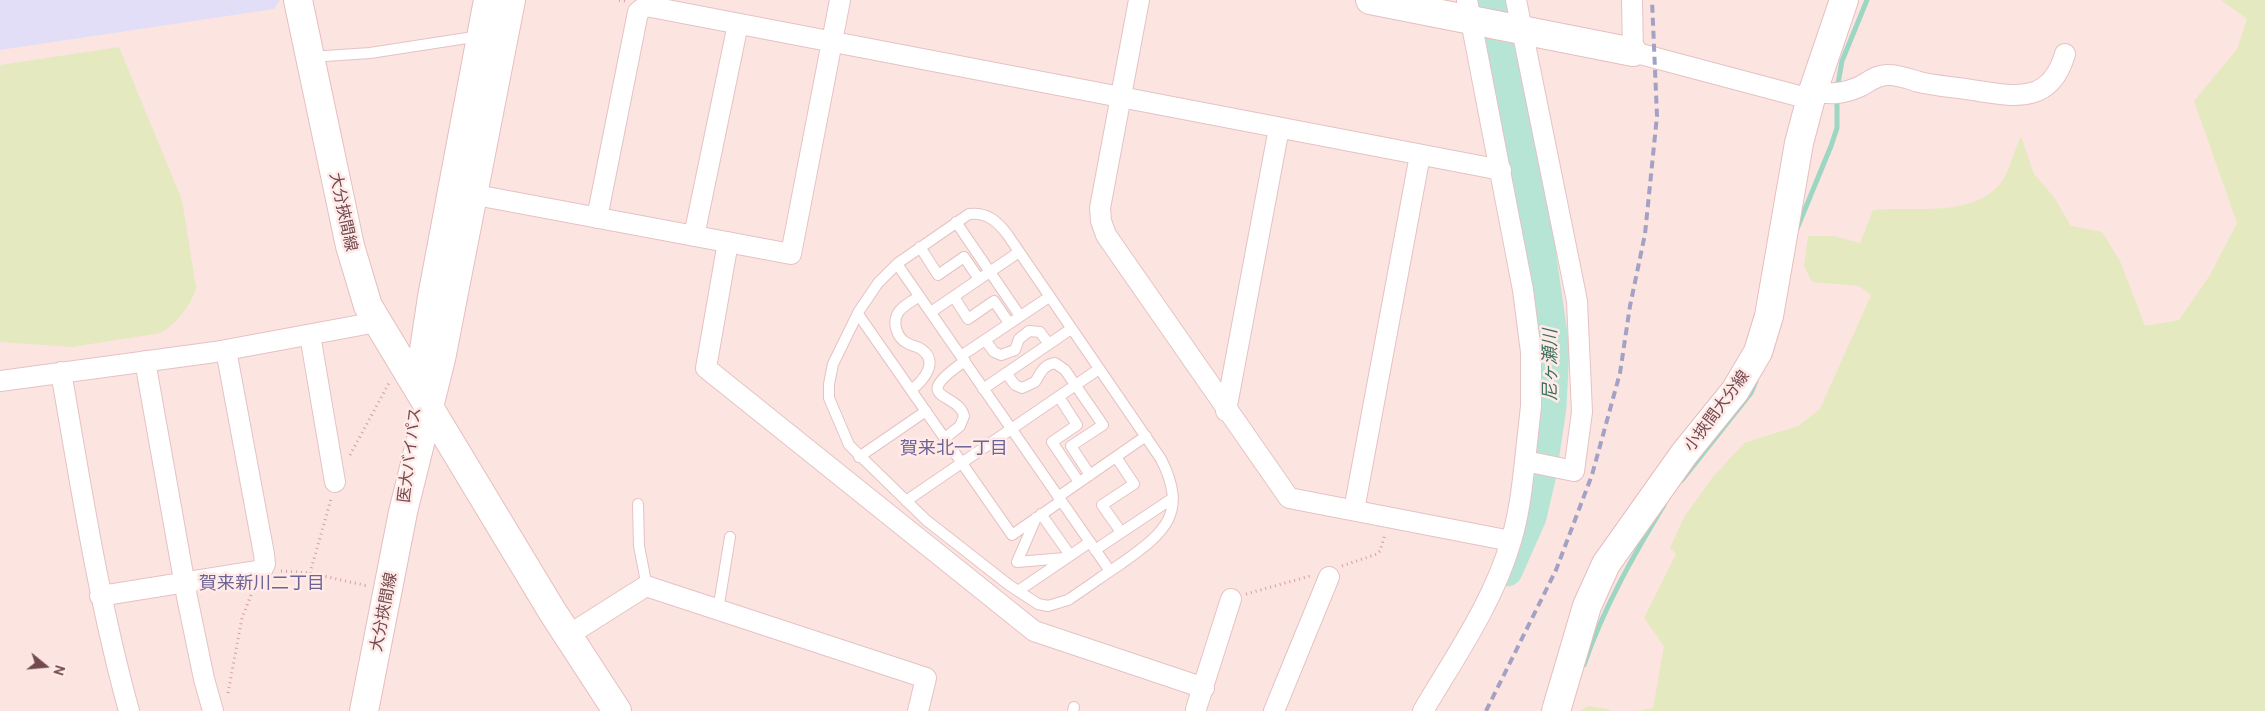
<!DOCTYPE html>
<html>
<head>
<meta charset="utf-8">
<style>
	body { margin:0 }
	#map { position:relative; width:2265px; height:711px; overflow:hidden; background:#fce5e1; font-family:Cabin,sans-serif }
	canvas { display:block }
	.north { position:absolute; left:20px; top:641px; width:50px; height:50px; -webkit-text-stroke:4px #ffeae7; paint-order:stroke; rotate:107deg; font-size:14px; font-weight:700; line-height:20px; text-align:center; color:#72494e }
	.north::after { content:''; display:block; margin:auto; width:18px; height:22px; background:#72494e; clip-path:polygon(50% 0,100% 100%,50% 72%,0 100%) }
</style>
</head>
<body>
<div id="map">
<canvas width="2265" height="711"></canvas>
<div class="north">N</div>
</div>
<script>
const ctx = document.querySelector('canvas').getContext('2d');
ctx.lineJoin = 'round';
function fillPath(path, color) { ctx.fillStyle = color; ctx.fill(path, 'evenodd'); }
function strokePath(path, color, width, dash) { ctx.strokeStyle = color; ctx.lineWidth = width; ctx.lineCap = dash ? 'butt' : 'round'; ctx.setLineDash(dash || []); ctx.stroke(path); }
function label(font, color, halo, rows, align = 'center') {
  ctx.font = font + ' Cabin,"Noto Sans JP",sans-serif'; ctx.lineWidth = 5; ctx.setLineDash([]); ctx.textBaseline = 'middle'; ctx.strokeStyle = halo; ctx.fillStyle = color; for (const [text, x, y, turn = 0] of rows) {
    ctx.save(); ctx.translate(x, y); ctx.rotate((+turn || 0) * Math.PI / 180); ctx.textAlign = isNaN(turn) ? turn : align; if (halo) ctx.strokeText(text, 0, 0); ctx.fillText(text, 0, 0); ctx.restore();
  }
}
fillPath(new Path2D(`
	M0 0H280L274 9 0 50Z`), '#e2def8');
fillPath(new Path2D(`
	M2221 0H2265V711H1638L1653 708 1664 646 1644 618 1676 554 1670 548 1684 517 1712 478 1744 443 1798 426 1820 409 1871 295 1859 286 1812 282 1804 266 1808 236H1834L1860 243 1873 210C1912 206 1970 218 1999 185 2008 176 2015 148 2021 136L2034 174 2054 197 2071 226 2102 232 2120 261 2145 326 2179 320 2210 275 2237 223 2194 101 2237 49 2247 19Z
	M119 47 182 200 196 287C192 305 176 324 161 333L72 347 0 342V65Z
	M1588 706 1608 709 1611 711H1580Z`), '#e4e9c0');
strokePath(new Path2D(`
	M1837 89 1842 61 1867 0
	M1796 231 1831 146 1837 128V97
	M1682 480 1751 393 1756 381
	M1584 665C1603 609 1633 556 1664 505`), '#9dd6c3', 5);
strokePath(new Path2D(`
	M1492 0 1536 223 1554 348 1551 407 1541 474 1531 517 1507 571`), '#b6e5d5', 31);
const lane = new Path2D(`
	M311 57 370 53 480 36
	M969 214C987 212 997 221 1007 234L1161 459C1188 513 1166 532 1122 563 1104 575 1086 588 1068 600L1048 606 1038 604 1009 585 926 520 849 445 829 398V384L833 364 859 311 878 283 898 263Z
	M956 222 1020 316
	M920 247 938 275 964 257 979 279
	M897 264 1110 571
	M954 297 968 319 994 301 1009 323
	M931 312 1019 252
	M858 314 1012 535 1061 501
	M985 340 994 352 1001 355 1015 350 1019 339 1029 331 1040 332 1049 344
	M961 356 1049 297
	M1006 373 1015 385 1022 388 1035 382C1041 373 1043 365 1055 363L1065 370 1103 425 1071 446 1090 475
	M983 389 1071 329
	M911 390C923 381 940 362 921 349 917 346 911 346 907 343 897 338 892 323 898 313 902 306 913 301 919 296
	M1059 397 1077 425 1052 442 1079 482
	M945 438 960 426 964 416C958 391 907 401 965 361
	M859 457 926 411
	M1116 457 1134 484 1102 505 1121 532
	M1058 497 1146 436
	M906 501 1099 369
	M638 504 639 546 647 587
	M1041 514 1070 555
	M1036 518 1017 562 1065 558
	M1095 550 1173 498
	M1018 591 1090 542
	M718 610 730 537
	M1073 711 1074 707`);
const street = new Path2D(`
	M1139 0 1100 208 1101 221 1106 235 1289 498 1511 541
	M1467 0 1523 290 1531 352V406L1525 461 1574 471 1582 412 1577 301 1516 0
	M1632 0 1633 52 1810 99
	M1813 91C1830 95 1844 94 1861 86 1870 81 1878 74 1889 75 1899 75 1909 79 1919 82 1936 86 1954 87 1972 90 2013 96 2050 106 2065 54
	M460 192 791 254 840 0
	M597 218 638 12 646 6 1501 170
	M694 236 738 24
	M728 242 706 368 1034 631 1204 688
	M310 335 335 482
	M145 361 187 597 204 679 213 711
	M61 372C81 486 98 599 129 711
	M0 381 215 352 377 322
	M1226 411 1279 128
	M1354 510 1420 155
	M100 596 262 570 265 564 264 554 226 350
	M567 636 646 586 926 678 918 711
	M1196 709 1231 599
	M1274 711 1329 577
	M1423 711C1455 657 1494 601 1511 541 1519 515 1522 488 1525 461`);
const secondary = new Path2D(`
	M298 0 350 246 368 306 552 611 617 711
	M1370 0 1633 52
	M418 389 432 297 488 0
	M364 711 403 512 441 359 511 0
	M1556 711 1587 606 1606 564 1684 454 1735 391 1758 352 1769 316 1799 143 1812 94 1844 0`);
strokePath(lane, '#e5c2c3', 12);
strokePath(street, '#e5c2c3', 22);
strokePath(secondary, '#e6bdbe', 30);
strokePath(new Path2D(`
	M619 0 626 1
	M350 455 389 383
	M1342 566 1377 554 1380 551 1385 534
	M281 571 310 573 368 586
	M310 573 331 499
	M1246 594 1310 576
	M228 693 242 618 253 590`), '#d59da2', 3, [1, 4]);
strokePath(lane, '#fff', 10);
strokePath(street, '#fff', 20);
strokePath(secondary, '#fff', 28);
strokePath(new Path2D(`
	M1486 711 1556 570 1592 475 1620 373 1630 306 1645 234 1657 116 1652 0`), '#a3a1c4', 4, [8, 5]);
label('16px', '#72494e', '#ffeae7', [
	["大分挾間線",343,212,78],
	["小挾間大分線",1717,411,-53],
	["医大バイパス",410,455,-83],
	["大分挾間線",384,612,-79]
]);
label('italic 18px', '#3a715f', '#ffeae7', [
	["尼ヶ瀬川",1551,365,-90]
]);
label('18px', '#6d6496', '#ffeae7', [
	["賀来北一丁目",954,449],
	["賀来新川二丁目",262,584]
]);
</script>
</body>
</html>
